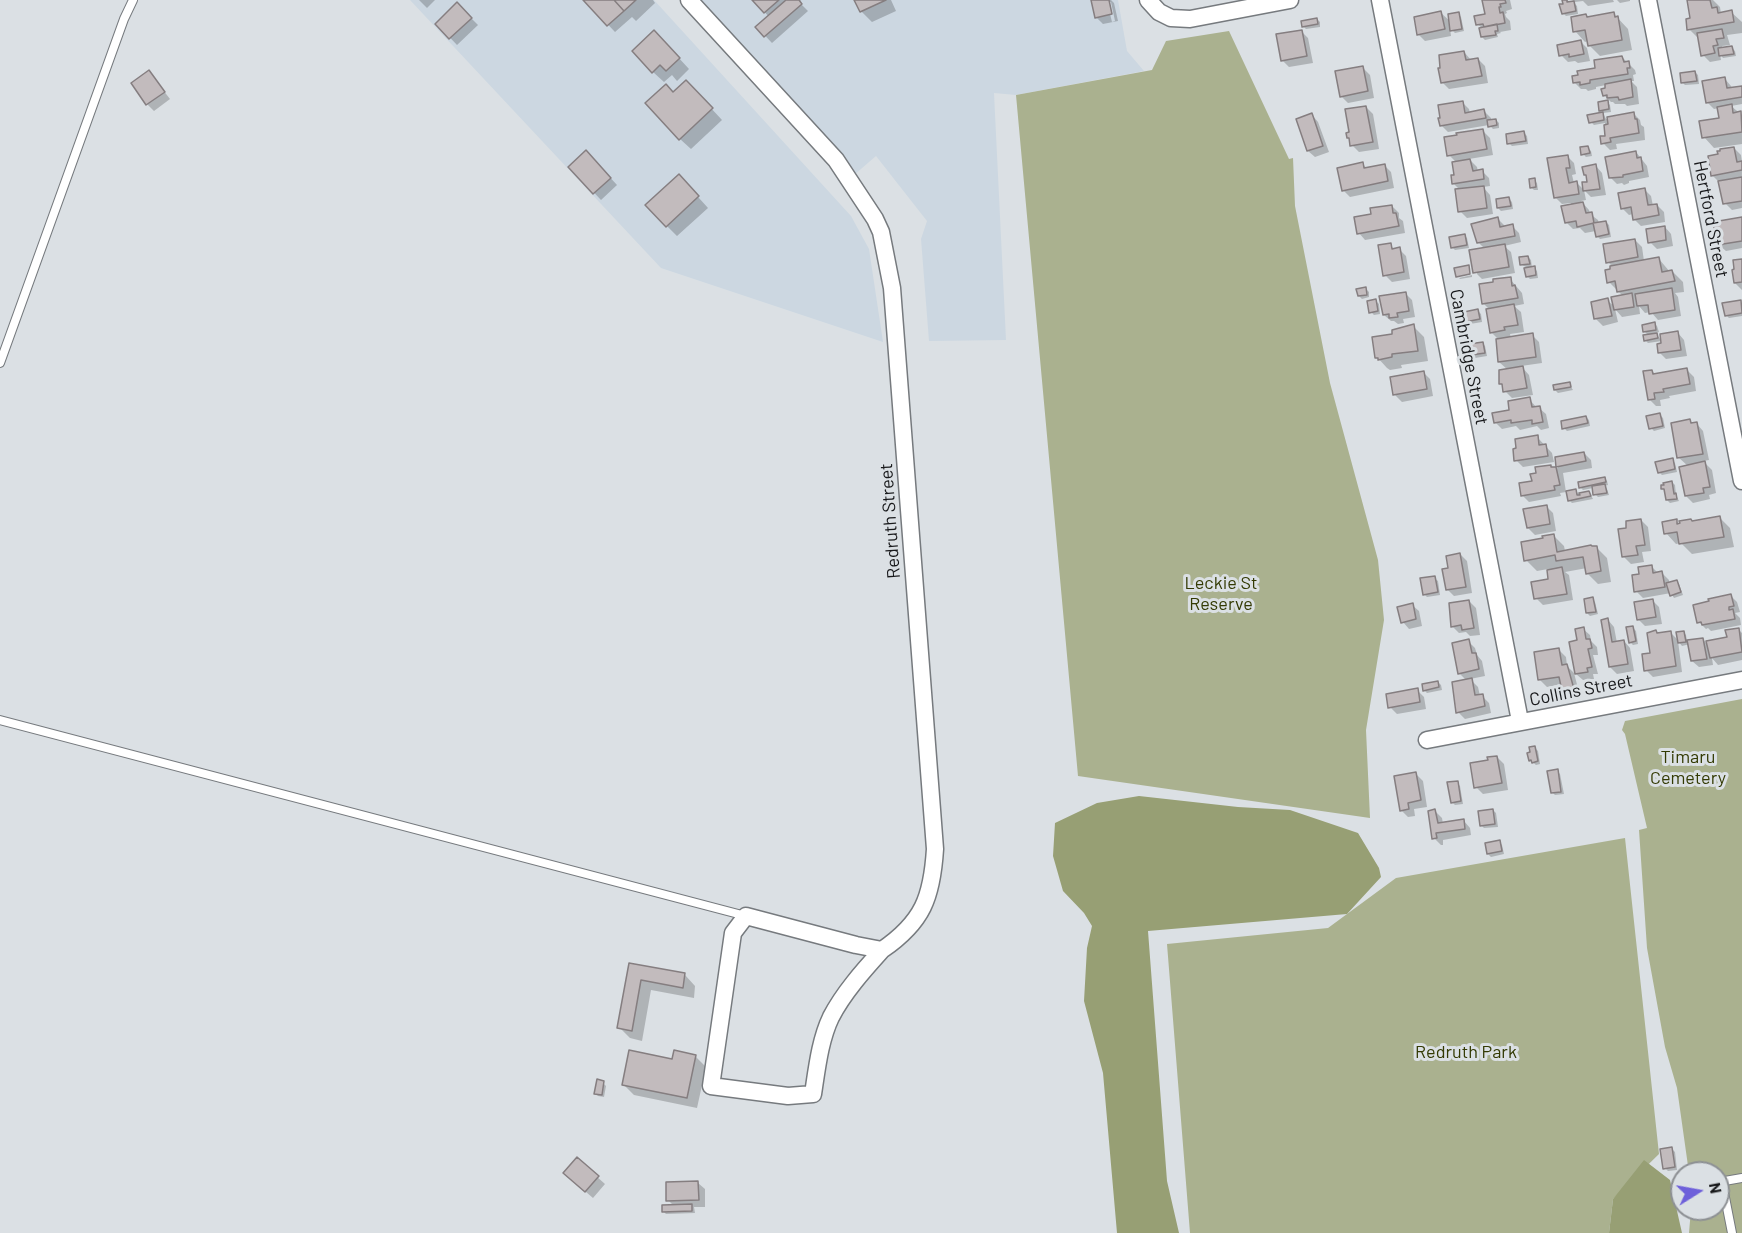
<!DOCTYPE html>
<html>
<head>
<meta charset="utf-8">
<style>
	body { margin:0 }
	#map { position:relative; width:1742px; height:1233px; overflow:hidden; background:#dbe0e4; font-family:Barlow,sans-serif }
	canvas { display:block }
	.north { position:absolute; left:1670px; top:1161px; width:60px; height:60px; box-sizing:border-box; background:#dbe0e4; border:2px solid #8d9094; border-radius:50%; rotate:79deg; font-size:16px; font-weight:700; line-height:24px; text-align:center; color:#18191b }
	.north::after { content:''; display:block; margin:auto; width:21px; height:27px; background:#6e60da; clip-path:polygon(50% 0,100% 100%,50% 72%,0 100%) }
</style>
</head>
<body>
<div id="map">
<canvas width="1742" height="1233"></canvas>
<div class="north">N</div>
</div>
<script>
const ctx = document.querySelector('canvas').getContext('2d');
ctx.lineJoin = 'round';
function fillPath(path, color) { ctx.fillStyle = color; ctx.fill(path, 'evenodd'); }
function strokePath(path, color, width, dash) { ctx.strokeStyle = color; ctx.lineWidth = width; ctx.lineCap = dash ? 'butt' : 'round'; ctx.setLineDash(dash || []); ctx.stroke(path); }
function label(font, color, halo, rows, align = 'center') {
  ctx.font = font + ' Barlow,sans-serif'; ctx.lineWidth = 6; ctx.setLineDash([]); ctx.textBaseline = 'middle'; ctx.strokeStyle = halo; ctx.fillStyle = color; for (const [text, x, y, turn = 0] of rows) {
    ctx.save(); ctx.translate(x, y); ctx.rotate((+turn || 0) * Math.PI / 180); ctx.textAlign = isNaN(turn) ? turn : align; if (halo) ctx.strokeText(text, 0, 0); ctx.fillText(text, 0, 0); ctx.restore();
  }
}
fillPath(new Path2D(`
	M410 0H654L851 216 869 249 883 342 661 268Z
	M700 0H1118L1127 51 1144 71 1016 95 994 93 1006 340 929 341 921 239 927 221 876 156 854 175Z`), '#ccd7e1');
fillPath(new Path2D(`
	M1229 31 1289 159 1293 158 1295 206 1330 383 1378 560 1384 620 1366 730 1370 818 1078 776 1016 95 1152 70 1166 41Z
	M1742 699V1233H1689L1691 1209H1718V1173H1689L1677 1088 1665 1047 1647 948 1639 830 1647 828 1625 734 1622 730 1625 721Z
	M1625 838 1659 1154 1613 1199 1609 1233H1190L1167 944 1328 928 1396 878Z`), '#aab18f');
fillPath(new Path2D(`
	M1139 796 1238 807 1290 810 1358 833 1379 868 1381 877 1347 914 1148 931 1167 1181 1179 1233H1117L1103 1073 1084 1001 1087 948 1092 926 1084 913 1063 891 1053 856 1055 823 1097 803Z
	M1644 1160 1670 1180 1682 1233H1609L1613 1199Z`), '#979f74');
fillPath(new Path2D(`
	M419 0H435L427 8Z
	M585 0H653L655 3 636 21 632 17 615 32Z
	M754 0H801L799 2 808 11 772 43 757 27 769 17Z
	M856 0H891L896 11 872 22 861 11Z
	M1093 0H1111L1114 3 1118 21 1103 24 1096 17ZM1107 2H1111L1115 21 1112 22Z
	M1485 0H1510L1512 9 1506 11 1507 13 1505 14 1506 17 1510 21 1511 30 1500 32 1501 33 1497 34 1498 37 1485 40 1482 37 1481 27 1477 24 1487 16Z
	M1564 0H1568L1569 4 1574 3 1577 6 1578 14 1566 16 1563 13 1565 5Z
	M1572 0H1613L1614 2 1588 6 1583 1 1575 2Z
	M1617 0H1630V1L1620 3Z
	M1688 0H1713L1720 7 1721 14 1731 12 1742 22V33L1727 35 1730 45 1722 46 1723 49 1732 48 1735 51 1736 56 1723 58 1720 54 1721 60 1710 62 1703 55 1700 40 1689 29 1692 19Z
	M457 4 478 25 457 45 437 24Z
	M1441 13 1451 22 1458 14 1461 17 1464 31 1455 33 1450 28 1451 36 1425 41 1418 34Z
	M1614 14 1628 29 1632 50 1600 56 1589 45 1588 41 1585 42 1575 31 1588 18Z
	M1317 19 1320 22V27L1306 29 1303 26Z
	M1301 31 1308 38 1313 63 1289 67 1282 60Z
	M1580 41 1587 48 1590 61 1578 63 1575 61 1568 62 1561 55Z
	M665 43 689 69 677 81 672 75 664 82 653 72Z
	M1464 52 1471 60 1478 59 1485 66 1488 83 1449 89 1442 82Z
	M1622 57 1635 70 1636 74 1633 75 1634 81H1631L1637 87 1639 104 1627 106 1625 104H1615L1613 102H1607L1610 105 1611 112 1603 113 1606 119 1633 113 1640 120 1641 125 1644 127 1645 140 1616 144 1617 149 1610 150 1603 143 1607 137 1605 123 1594 125 1591 122 1589 116 1603 113 1601 110 1600 103 1611 102 1604 95 1607 89 1606 85 1596 87V89L1588 91 1586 89H1581L1575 83 1597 69Z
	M1363 68 1370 75 1374 98 1348 103 1341 96Z
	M149 72 170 99 154 111 147 104Z
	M1695 72 1698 75 1699 84 1685 85 1682 82Z
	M1725 79 1731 86 1732 89 1742 87V104L1731 106 1742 115V146V144L1714 148 1704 137 1721 119 1719 108 1714 109 1707 102Z
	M697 93 722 120 691 149 680 139 674 94Z
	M1462 102 1469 109 1470 114 1484 111 1491 118V121L1496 120 1499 123V128L1493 129 1489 125 1448 132 1441 125Z
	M1366 107 1373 114 1379 149 1359 152 1352 145 1351 140 1348 137Z
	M1312 115 1318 122 1329 152 1315 157 1308 151Z
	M1483 131 1490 138 1493 155 1469 159 1477 167 1478 172 1482 171 1489 178 1490 186 1483 187 1490 195 1493 214 1467 218 1460 211V190L1454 184 1456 176V162L1449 155Z
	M1524 133 1527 136 1528 144 1512 146 1509 143Z
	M1588 148 1591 151 1592 156 1586 157 1583 154Z
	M1734 148 1741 155 1742 162V208L1732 210 1725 203 1719 182 1712 175 1720 155Z
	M1636 152 1647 166 1649 177 1629 181V183L1624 185 1622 183 1617 184 1610 177Z
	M1567 156 1574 163 1576 174 1572 175 1574 183H1577L1584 190 1589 183 1588 177 1585 174 1596 166 1602 173 1606 195 1591 197 1584 190 1586 200 1581 201 1589 210 1590 214 1598 220 1599 224 1606 222 1609 225 1611 237 1600 239 1597 236 1596 231 1585 233 1580 228 1573 229 1566 222 1571 203 1562 204 1555 197Z
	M593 159 617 185 601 200 570 167Z
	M1363 164 1367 169 1384 165 1391 172 1394 188 1350 197 1343 190Z
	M1534 180 1537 183 1538 190H1534L1531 187Z
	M689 187 708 208 677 236 667 226Z
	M1644 189 1651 196 1653 206 1657 205 1664 212 1665 222 1641 226 1634 219 1633 214 1629 215 1622 208Z
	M1509 199 1512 202 1513 209 1501 211 1498 208Z
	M1392 206 1399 213V218L1403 221 1405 233 1365 240 1359 233 1373 216Z
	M1742 218V248L1726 251 1719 245Z
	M1498 219 1505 226H1512L1519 233 1521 242 1504 246 1511 252 1515 273 1482 279 1477 274V271L1485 249 1478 242Z
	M1665 227 1671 234 1673 246 1657 249 1650 242Z
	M1464 235 1467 238 1469 248 1455 250 1452 247Z
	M1635 240 1642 247 1644 261 1659 259 1670 272 1672 271 1683 282 1684 292 1675 293 1678 297 1681 316 1658 320 1651 312 1645 313 1639 306 1640 314 1622 317 1615 309 1618 322 1603 326 1596 319 1592 303 1607 300 1615 307 1623 296 1609 282 1613 267 1608 262Z
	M1390 245 1395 250 1399 249 1406 256 1410 279 1392 282 1385 275Z
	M1528 257 1531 260 1532 268H1534L1537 271 1538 278 1530 279 1527 276 1526 267 1522 265Z
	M1742 260V290L1735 283Z
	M1472 275V277L1460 279 1459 278Z
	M1510 279 1522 293 1524 304 1514 306 1521 312 1524 332 1510 334 1511 338 1532 335 1539 342 1542 363 1521 366 1529 375 1533 395 1512 398 1505 391 1504 387 1501 384 1508 370 1499 362V340L1491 332 1490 310 1483 303Z
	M1366 289 1369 292V297L1362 299 1359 296Z
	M1405 293 1412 300 1415 317 1403 319 1404 323 1398 324 1394 321H1391L1384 315Z
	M1376 301 1379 304 1380 314 1374 315 1371 312Z
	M1740 302 1742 304V316L1729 318 1726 315Z
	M1478 311 1481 314 1482 322 1470 324 1467 321Z
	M1654 323 1657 326 1659 332 1655 333 1662 341 1648 343 1645 340 1649 336 1645 332Z
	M1413 326 1424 337 1428 361 1401 365 1402 368 1390 370 1387 368 1377 357 1394 335Z
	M1678 333 1684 340 1687 356 1666 359 1659 352Z
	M1482 343 1485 346 1487 356 1475 358 1472 355Z
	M1687 370 1694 377 1696 391 1669 396 1670 398 1660 400 1661 406H1656L1650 400 1652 371 1656 375Z
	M1423 372 1430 379 1433 396 1402 402 1395 395Z
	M1569 384 1573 390 1558 393 1555 390Z
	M1529 399 1537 408H1539L1546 414 1549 428 1541 430 1537 426 1520 430 1516 426 1502 429 1495 422Z
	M1660 415 1663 418 1665 428 1654 431 1651 428Z
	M1586 417 1589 420 1590 426 1567 431 1564 428Z
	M1690 421 1693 424H1697L1703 431 1709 460 1703 461 1712 470 1716 493 1709 495 1710 499 1693 503 1686 496 1688 466 1678 457Z
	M1537 437 1552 453 1554 462 1523 467 1516 460Z
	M1584 453 1591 460 1592 468 1563 473 1566 492 1560 493 1561 496 1529 502 1522 495 1533 482 1552 469 1558 468 1557 458Z
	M1672 460 1675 463 1677 472 1662 475 1659 472Z
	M1604 478 1607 481 1608 485 1604 486 1607 489 1609 495 1598 497 1595 494 1593 488 1583 490 1580 487Z
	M1672 482 1675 485 1676 495 1679 501 1670 503 1667 500 1666 492 1663 489Z
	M1576 491 1579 494 1589 492 1593 499 1572 503 1569 500Z
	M1546 506 1553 513 1556 531 1535 535 1528 528Z
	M1720 518 1730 528 1734 547 1692 554 1681 543 1676 544 1666 533 1676 521 1682 526 1693 522Z
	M1641 520 1648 527 1651 551 1642 552 1644 562 1631 564 1624 557 1620 530 1628 529Z
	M1553 535 1564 546 1565 551 1596 547 1607 558 1611 582 1598 584 1587 573V568L1565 572 1569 575 1573 600 1543 605 1536 598 1550 580 1548 569 1537 571 1526 560 1545 539Z
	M1460 554 1467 561 1472 593 1454 596 1447 589 1450 570Z
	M1651 566 1659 574 1662 573 1669 580V583L1676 581 1679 584 1683 595 1674 598 1671 593 1643 598 1636 591Z
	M1434 578 1438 581 1440 595 1427 597 1424 594Z
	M1730 595 1737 602 1740 612 1735 613 1740 618 1741 625 1711 631 1708 628 1706 629 1699 622Z
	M1592 599 1595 602 1598 614 1590 616 1587 613Z
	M1652 600 1659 607 1662 624 1645 626 1638 619Z
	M1469 601 1476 608 1480 635 1470 636 1466 632 1459 633 1452 626Z
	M1412 605 1419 611 1422 626 1409 629 1403 622Z
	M1608 620 1614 627 1617 643 1624 641 1630 648 1634 671 1617 674 1610 667Z
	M1633 628 1636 631 1638 644 1633 645 1630 642Z
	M1583 629 1590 635 1591 641 1597 647 1598 655H1593L1598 674H1593L1594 679 1583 680 1576 674 1579 641Z
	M1739 630 1742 633V660L1718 665 1712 658 1713 665 1699 667 1692 661 1690 644 1682 646 1678 641 1682 672 1653 677 1646 670 1658 634 1670 632 1679 641 1683 632 1686 635 1687 641 1703 639 1706 643 1729 638Z
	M1468 641 1475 648 1477 655 1482 661 1485 676 1470 679 1478 687 1480 696H1482L1489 703 1491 713 1465 719 1458 712 1467 681 1459 673Z
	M1559 650 1566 657 1567 666 1574 673 1580 696 1570 698 1563 691 1562 684 1547 687 1540 680Z
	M1438 682 1441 685 1442 690 1427 693 1424 690Z
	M1417 690 1424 697 1426 709 1397 714 1390 707Z
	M1535 748 1538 751 1540 764 1536 765 1530 760Z
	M1497 757 1504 764 1508 790 1483 794 1476 787 1490 761Z
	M1557 771 1560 774 1564 794 1555 795 1552 792Z
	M1416 774 1423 781 1427 807 1414 809 1415 816 1408 817 1401 810Z
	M1457 783 1460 786 1463 804 1455 805 1452 802Z
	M1493 810 1496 813 1498 827 1484 828 1481 825Z
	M1435 811 1442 818 1443 824 1464 821 1470 828 1471 835 1443 840V845H1441L1434 838Z
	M1499 842 1502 845 1504 854 1491 857 1488 854Z
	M630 965 685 975 695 986 694 998 651 990 642 1041 630 1038 619 1027Z
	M695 1056 706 1067 697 1108 634 1095 624 1085 673 1061Z
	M603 1083 606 1086 604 1097 598 1096 595 1093Z
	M1672 1149 1675 1152 1677 1170 1668 1171 1665 1168Z
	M577 1159 605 1184 593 1198 572 1180Z
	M698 1183 705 1189V1207H694L695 1213 666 1214 663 1211 674 1206 668 1200Z`), '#0003');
const building = new Path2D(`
	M583 0H614L624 11 607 26Z
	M614 0H636L624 11Z
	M752 0H779L764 13Z
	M786 0H799L802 4 764 37 755 27Z
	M854 0H886L860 12Z
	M1091 0H1109L1112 14 1095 18Z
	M1482 0H1505L1506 3 1500 4 1501 7H1499L1500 13 1503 12 1505 23 1484 27 1483 24 1476 25 1474 16 1485 14Z
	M1562 0H1567V2L1574 1 1576 11 1562 14 1559 4H1563Z
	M1687 0H1710L1712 8 1717 7 1718 13 1732 10 1734 22 1687 30 1686 19 1690 18Z
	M457 2 472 18 449 39 435 24Z
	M1441 11 1445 29 1417 35 1414 17Z
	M1459 12 1462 29 1450 31 1448 14Z
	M1614 12 1615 17 1618 16 1622 40 1588 46 1585 30 1573 32 1571 17 1586 14 1587 17Z
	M1317 18 1318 24 1302 27 1301 21Z
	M1497 24 1498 31H1495L1496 35 1481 37 1479 28Z
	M1722 29 1724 38 1716 39 1718 45 1713 46 1715 53 1701 56 1697 33Z
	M654 30 680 58 666 71 660 65 652 73 632 51Z
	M1302 30 1307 56 1281 61 1276 34Z
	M1581 40 1584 54 1569 57V54L1559 56 1557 45Z
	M1732 46 1734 54 1719 56 1718 48Z
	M1464 51 1466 60 1478 58 1482 76 1441 83 1438 68H1440L1439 55Z
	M1622 56 1624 62 1629 61 1630 68H1627L1628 74 1590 80V83L1580 85V82L1573 83 1572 76 1578 75 1577 71 1595 68 1594 60Z
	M1363 66 1368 91 1340 97 1335 71Z
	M149 70 165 92 146 105 131 83Z
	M1695 71 1697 81 1681 83 1680 73Z
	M1725 77 1727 88 1742 86V97L1706 103 1702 81Z
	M1631 79 1633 97 1619 100 1618 97 1607 98V95L1603 96 1601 89 1605 88V84Z
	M686 80 713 108 679 140 645 103 666 84 673 92Z
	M1608 100 1609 109 1599 111 1598 102Z
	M1463 101 1465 113 1484 109 1486 118 1440 126 1438 118H1440L1438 105Z
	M1732 104 1733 113 1741 111 1742 132 1702 138 1699 121 1719 118 1717 107Z
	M1366 106 1373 142 1350 146 1349 138H1347L1346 133 1349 132 1345 109Z
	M1603 112 1604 120 1589 123 1587 115Z
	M1634 112 1635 119H1637L1639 133 1610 138 1611 142 1601 144 1600 136H1605L1604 125 1608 124 1607 117Z
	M1312 113 1323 146 1307 151 1296 119Z
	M1496 119 1497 125 1488 127 1487 120Z
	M1483 129 1487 149 1447 156 1444 137 1457 135 1456 133Z
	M1524 131 1526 141 1507 144 1506 134Z
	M1588 146 1590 153 1581 155 1580 147Z
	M1734 147 1737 162 1742 161V170L1711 176 1708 156 1718 154 1717 151H1720V149Z
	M586 150 611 178 593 194 568 167Z
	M1636 151 1637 158 1641 157 1643 171 1623 175V177L1609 178 1605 157Z
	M1568 155 1570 168H1566L1569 183 1577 181 1579 194 1554 198 1547 158Z
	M1470 159 1473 171 1483 169 1484 179 1452 184 1451 175H1454L1452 162Z
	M1363 162 1364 168 1385 164 1388 181 1342 191 1337 168Z
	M1596 164 1600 189 1583 191 1582 182H1587L1586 175H1584L1582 167Z
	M679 174 699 196 666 227 645 205Z
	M1742 177V201L1723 204 1718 181Z
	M1535 178 1536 187 1530 188 1529 179Z
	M1484 186 1487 208 1458 212 1455 189Z
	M1645 188 1648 205 1657 204 1659 215 1633 220 1631 207 1621 209 1618 193Z
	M1509 197 1511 206 1497 208 1496 199Z
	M1583 202 1586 213 1592 212 1594 223 1577 227 1576 221 1565 223 1561 206Z
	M1392 205 1393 213H1396L1399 226 1357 234 1354 217 1371 214 1370 208Z
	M1498 217 1500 227 1513 224 1515 236 1477 243 1471 224Z
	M1742 217V241L1717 245 1713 222Z
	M1606 221 1609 234 1596 237 1593 223Z
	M1665 226 1666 240 1648 243 1646 229Z
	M1465 234 1467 245 1451 248 1449 237Z
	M1635 239 1638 257 1606 263 1603 244Z
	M1391 243 1392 249 1400 247 1404 272 1383 276 1378 245Z
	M1505 244 1509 267 1473 273 1469 250Z
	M1528 256 1530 264 1520 265 1519 257Z
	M1659 257 1662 272 1672 270 1675 281 1617 292 1615 281 1607 283 1605 270 1610 269V266Z
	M1742 259V282L1734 283 1732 270 1734 269 1733 260Z
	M1469 265 1470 274 1456 277 1454 268Z
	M1535 266 1536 275 1526 277 1524 268Z
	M1511 277 1512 286 1515 285 1518 298 1482 304 1479 284 1493 282V279Z
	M1366 287 1367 295 1358 296 1356 289Z
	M1672 288 1675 310 1649 314 1648 305 1637 306 1635 294Z
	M1406 292 1409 311 1397 313 1398 317 1389 318V314L1383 315 1379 296Z
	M1632 293 1634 307 1614 310 1611 297Z
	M1608 298 1612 316 1594 319 1591 302Z
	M1376 299 1378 311 1369 313 1367 301Z
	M1741 300 1742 313 1725 316 1722 303Z
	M1514 304 1518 325 1504 327 1505 330 1490 333 1486 309Z
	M1478 309 1480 319 1465 322 1464 312Z
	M1655 322 1656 330 1643 332 1642 325Z
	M1414 324 1418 351 1392 354V357L1378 360V358H1375L1372 337 1392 334V330Z
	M1678 331 1681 350 1658 353 1657 344 1661 343 1660 334Z
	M1533 333 1536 357 1498 362 1496 339Z
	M1657 333 1658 338 1644 341 1643 335Z
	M1483 342 1485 353 1471 355 1469 344Z
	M1523 366 1527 388 1503 392 1502 384H1499V370Z
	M1687 368 1690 384 1663 389 1664 392 1654 393 1655 399 1648 400 1643 371 1652 370 1653 374Z
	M1424 371 1427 389 1393 395 1390 377Z
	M1570 382 1571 387 1554 390 1553 385Z
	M1530 397 1532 407 1540 406 1543 422 1532 424V420L1511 423V420L1494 423 1492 413 1509 410 1508 401Z
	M1660 413 1663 426 1649 429 1646 416Z
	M1586 416 1588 423 1562 429 1561 421Z
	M1690 419 1691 423 1697 422 1703 454 1677 458 1671 423Z
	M1538 435 1539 445 1546 444 1548 456 1514 461 1513 449 1516 448 1515 439Z
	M1584 452 1586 461 1556 467 1555 457Z
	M1673 458 1675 469 1658 473 1655 462Z
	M1705 461 1710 487 1703 488 1704 493 1685 496 1679 467Z
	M1551 465V467H1556L1560 485 1554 486 1555 490 1521 496 1519 483 1532 481 1530 474 1536 473 1535 467Z
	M1605 477 1606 482 1579 488 1578 482Z
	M1672 481 1674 494 1676 493 1677 499 1666 500 1664 489H1661V485H1664L1663 483Z
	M1605 484 1607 493 1593 495 1592 486Z
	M1576 489 1577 495H1580L1579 493 1589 491 1591 496 1568 501 1566 491Z
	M1547 505 1550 524 1527 528 1523 509Z
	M1720 516 1724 537 1679 544 1677 532 1664 534 1662 522 1677 519V524L1680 523 1679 521 1691 519 1692 521Z
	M1641 519 1645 545 1636 546 1638 555 1622 557 1618 529 1626 528V521Z
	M1554 534 1557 552 1591 545 1592 546H1597L1601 571 1586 574 1583 557 1556 561 1555 555 1524 561 1521 542 1543 538 1542 536Z
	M1460 553 1466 587 1446 590 1442 569 1448 568 1446 556Z
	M1652 565 1653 573 1662 571 1665 587 1634 592 1632 575 1639 574 1638 567Z
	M1562 567 1567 594 1534 599 1531 582 1548 579 1547 570Z
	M1435 576 1438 592 1423 595 1420 578Z
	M1677 580 1681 592 1670 596 1666 583Z
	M1731 594 1734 606 1729 607V610L1733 609 1735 619 1702 625 1701 622 1697 623 1693 605 1709 601 1708 599Z
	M1593 597 1596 612 1586 613 1584 599Z
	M1653 599 1656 617 1637 620 1634 602Z
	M1469 600 1474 628 1462 630 1461 625 1451 627 1449 603Z
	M1413 603 1416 619 1401 623 1397 607Z
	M1608 618 1612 642 1624 640 1628 664 1609 667 1601 620Z
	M1633 626 1636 641 1629 643 1626 627Z
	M1584 627 1586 639H1590L1592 648 1588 649 1592 667 1587 668 1588 672 1575 674 1569 642 1577 640 1575 629Z
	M1739 628 1742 652 1710 658 1706 641 1727 637 1725 630Z
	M1656 630 1657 633 1671 631 1676 666 1644 671 1642 654 1650 653 1647 633Z
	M1684 631 1686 642 1678 643 1676 632Z
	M1703 638 1707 659 1691 661 1687 640Z
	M1469 639 1472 653H1476L1479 669 1458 674 1452 643Z
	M1559 648 1562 665 1567 664 1574 689 1562 691 1559 677 1538 680 1534 652Z
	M1472 678 1475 695 1483 694 1485 706 1456 713 1452 682Z
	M1438 681 1439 687 1423 691 1422 684Z
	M1418 688 1420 702 1388 708 1386 694Z
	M1535 746 1538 761 1532 763 1531 760 1529 761 1527 753 1530 752 1529 747Z
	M1497 756 1502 783 1474 788 1470 763 1488 760 1487 757Z
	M1558 769 1561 792 1551 793 1547 771Z
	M1416 772 1421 800 1408 803 1409 809 1400 811 1394 776Z
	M1458 781 1461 801 1451 803 1447 782Z
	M1435 809 1438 823 1464 819 1465 829 1436 833 1437 838 1432 839 1428 811Z
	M1493 809 1495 824 1480 826 1478 811Z
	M1500 840 1502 851 1487 854 1485 843Z
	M629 963 685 973 683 988 641 980 632 1031 617 1028Z
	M629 1050 672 1059 674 1050 696 1055 687 1098 622 1085Z
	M597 1079 604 1081 602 1095 594 1094Z
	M1672 1147 1675 1167 1663 1169 1660 1149Z
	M577 1157 599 1176 585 1192 563 1173Z
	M698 1181 699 1200 666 1201V1182Z
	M692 1204V1211L662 1212V1205Z`);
fillPath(building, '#c2bbbd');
strokePath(building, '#857e80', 1.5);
const service = new Path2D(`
	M0 363 124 19 133 0
	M0 720 746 916
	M1719 1182 1742 1178
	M1722 1182 1732 1233`);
const minor = new Path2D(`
	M689 0 836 160 875 219 881 232 892 288 935 849C932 897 923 922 882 950L856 945 746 916 733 933 711 1086 788 1096 813 1094C817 1068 820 1040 831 1017 844 992 864 970 882 950
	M1148 0 1159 12 1171 18 1190 19 1290 0
	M1380 0 1520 721
	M1648 0 1742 481
	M1427 740 1742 680`);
strokePath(service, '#767a7e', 10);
strokePath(minor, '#767a7e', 19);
strokePath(service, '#fff', 8);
strokePath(minor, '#fff', 16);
label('18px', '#18191b', '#dbe0e4', [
	["Hertford Street",1711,219,79],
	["Cambridge Street",1469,357,79],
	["Redruth Street",890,521,-94],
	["Collins Street",1581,690,-11]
]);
label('18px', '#333a03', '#dbe0e4', [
	["Leckie St",1221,583],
	["Reserve",1221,604],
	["Timaru",1688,757],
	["Cemetery",1688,778],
	["Redruth Park",1466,1052]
]);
</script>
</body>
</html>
